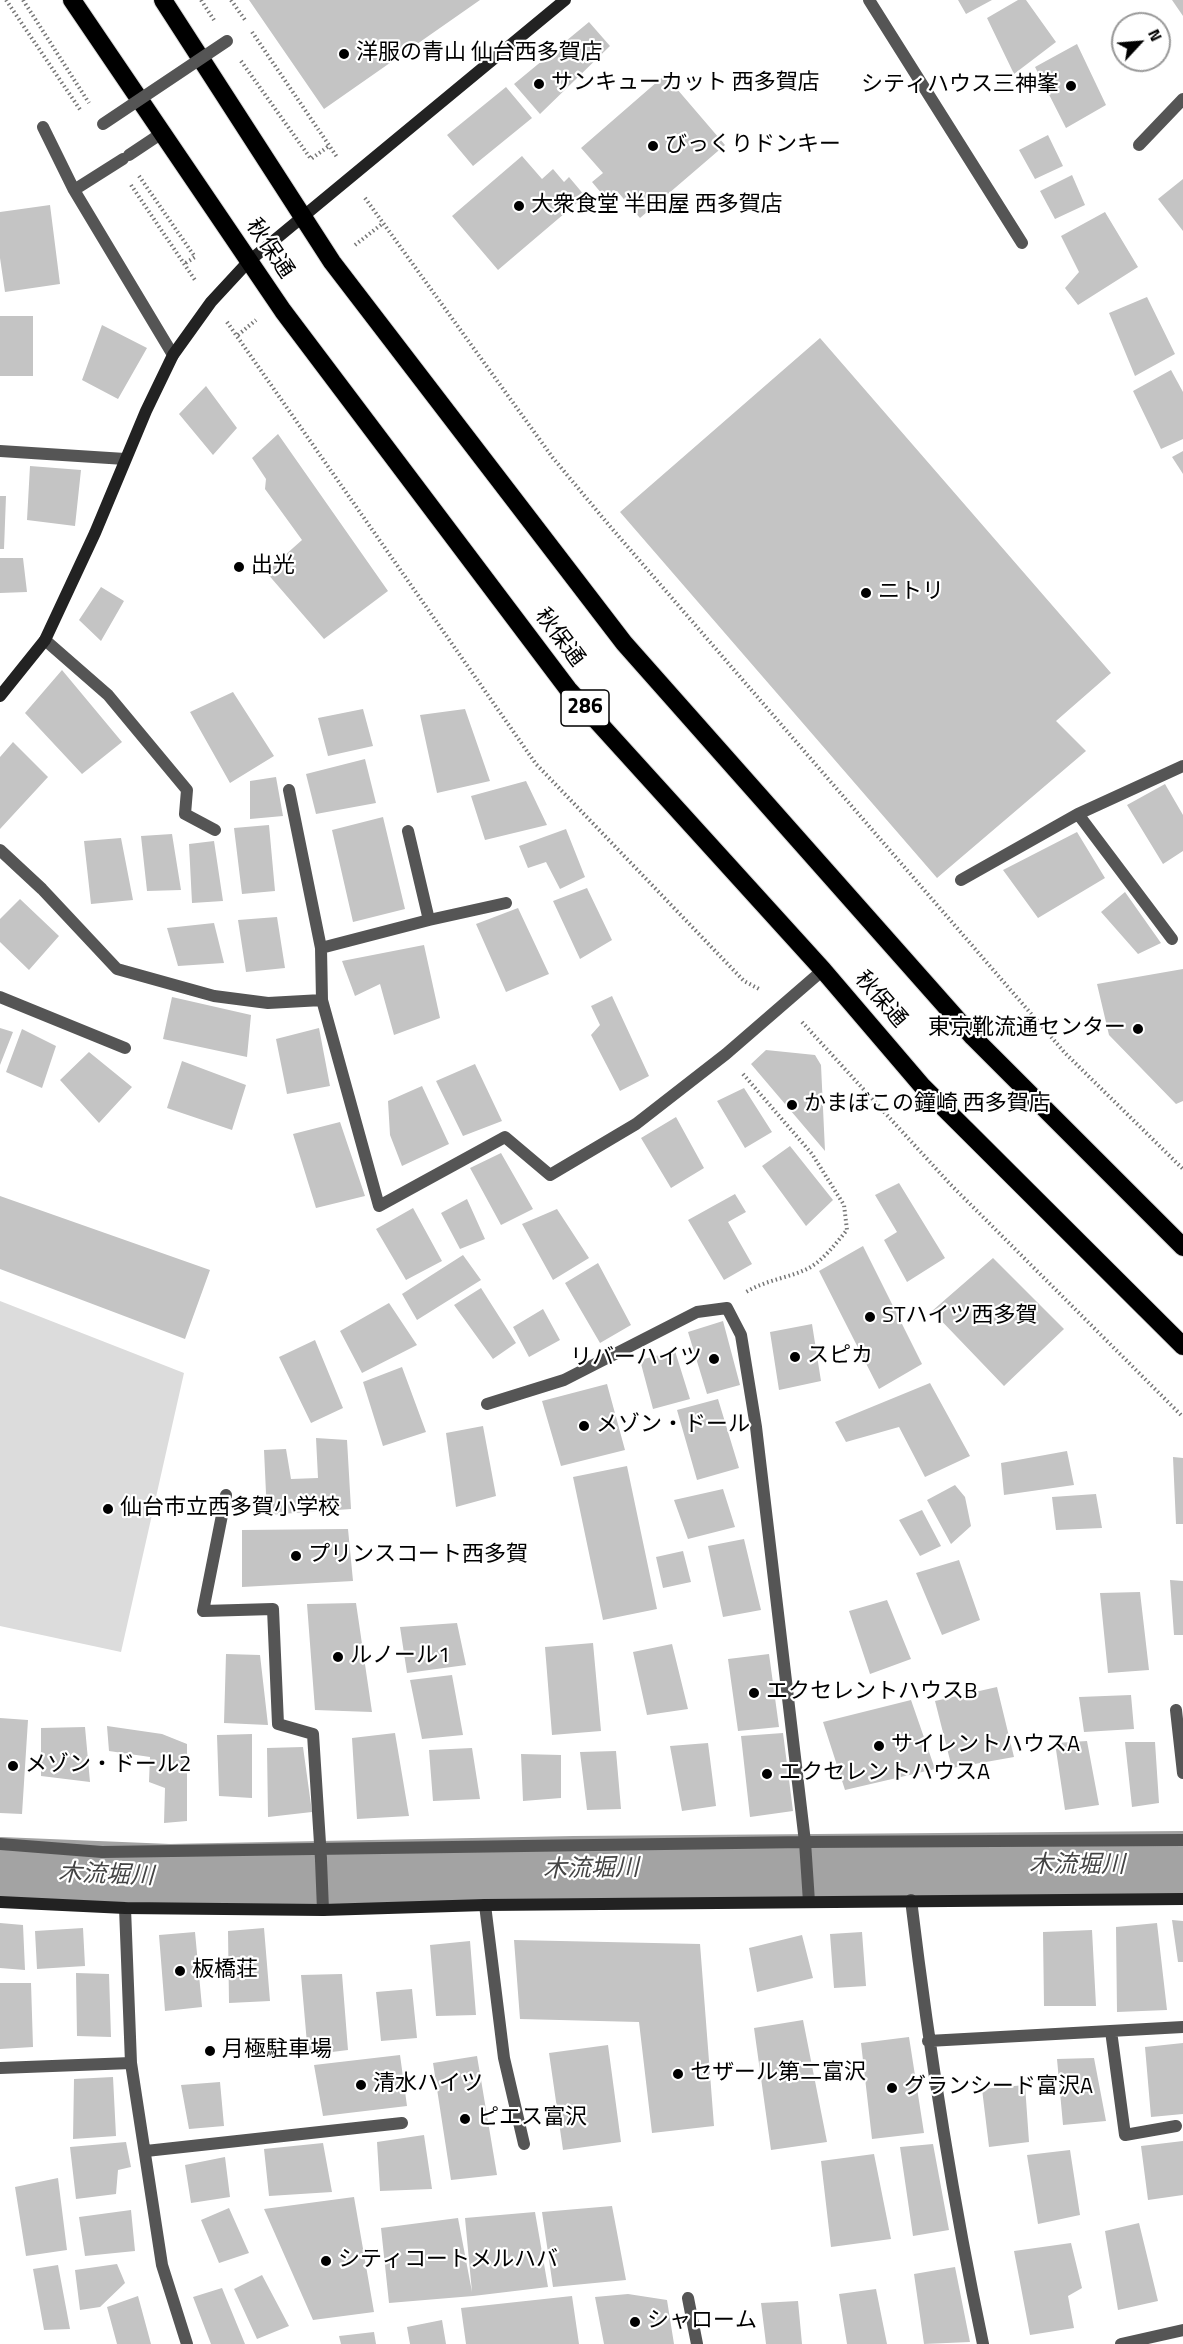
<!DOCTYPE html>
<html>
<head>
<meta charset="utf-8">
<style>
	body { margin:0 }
	#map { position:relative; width:1183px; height:2344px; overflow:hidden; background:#fff; font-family:"Titillium Web",sans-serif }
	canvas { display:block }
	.north { position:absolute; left:1111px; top:12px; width:60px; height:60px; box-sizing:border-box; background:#fff; border:2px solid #999; border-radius:50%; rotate:64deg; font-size:16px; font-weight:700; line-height:24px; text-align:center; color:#000 }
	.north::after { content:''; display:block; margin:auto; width:21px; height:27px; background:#000; clip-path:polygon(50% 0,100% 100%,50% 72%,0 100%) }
</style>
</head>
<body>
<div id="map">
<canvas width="1183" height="2344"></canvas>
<div class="north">N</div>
</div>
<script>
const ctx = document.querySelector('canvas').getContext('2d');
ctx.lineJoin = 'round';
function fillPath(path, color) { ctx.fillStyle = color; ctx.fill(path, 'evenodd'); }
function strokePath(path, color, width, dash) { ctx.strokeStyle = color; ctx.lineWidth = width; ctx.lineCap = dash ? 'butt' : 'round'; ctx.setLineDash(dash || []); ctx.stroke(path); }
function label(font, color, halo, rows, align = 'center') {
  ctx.font = font + ' "Titillium Web","Noto Sans JP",sans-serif'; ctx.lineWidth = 4.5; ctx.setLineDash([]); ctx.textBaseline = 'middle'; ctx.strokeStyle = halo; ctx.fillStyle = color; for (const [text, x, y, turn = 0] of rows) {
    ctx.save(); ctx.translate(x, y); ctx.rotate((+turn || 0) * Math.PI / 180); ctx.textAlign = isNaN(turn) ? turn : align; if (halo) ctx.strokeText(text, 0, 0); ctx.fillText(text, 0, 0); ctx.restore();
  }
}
fillPath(new Path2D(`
	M0 1301 184 1373 121 1652 0 1626Z`), '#dcdcdc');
strokePath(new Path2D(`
	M0 1871 169 1878 574 1870 1183 1865`), '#a3a3a3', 68);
fillPath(new Path2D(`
	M249 0H480L324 109Z
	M958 0H992L966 14Z
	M1018 0H1026L1056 42 1014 74 987 18Z
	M1172 0H1183V16Z
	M589 22 610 46 540 114 514 84Z
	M1077 44 1106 105 1066 128 1035 67Z
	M665 75 725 145 640 218 617 191 607 200 592 182 603 173 581 148Z
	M506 87 532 118 473 166 447 135Z
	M1048 135 1063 166 1035 179 1019 150Z
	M522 156 542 179 553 169 564 182 569 177 585 196 498 270 452 216Z
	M1072 175 1085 205 1055 219 1040 191Z
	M1183 179V231L1158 199Z
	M50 205 60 284 5 292 0 258V212Z
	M1105 212 1138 267 1078 305 1065 288 1079 272 1061 236Z
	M1147 297 1175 354 1135 376 1109 313Z
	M0 316H33V376H0Z
	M102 325 147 348 118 399 82 380Z
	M820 338 1111 673 1056 721 1086 751 937 878 620 512Z
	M1171 370 1183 392V439L1161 449 1133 391Z
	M206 386 237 428 213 455 179 414Z
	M278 434 388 591 324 639 266 572 302 540 265 489 266 479 252 458Z
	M1183 451V474L1172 457Z
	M30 466 81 470 75 526 27 520Z
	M0 496H6L4 549H0Z
	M0 558H23L27 592 0 593Z
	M101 587 124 601 101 641 79 620Z
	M62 670 122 742 82 774 25 713Z
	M233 692 274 756 230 783 190 712Z
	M363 709 373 746 328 756 318 718Z
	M465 709 490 781 437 793 420 715Z
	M13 742 48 777 0 829V757Z
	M365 759 376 803 316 814 306 774Z
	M276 777 283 816 250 819V781Z
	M526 781 547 825 485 840 471 796Z
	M1165 784 1183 815V851L1163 864 1127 805Z
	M383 817 405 909 353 922 332 830Z
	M269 825 275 891 242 894 234 828Z
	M566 829 585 877 560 889 546 862 528 868 519 846Z
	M1077 832 1105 878 1038 918 1003 870Z
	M172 834 181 890 147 891 141 836Z
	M121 838 133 900 91 904 84 841Z
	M214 841 223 901 192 903 189 844Z
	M587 888 612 940 580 959 553 901Z
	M1125 892 1161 943 1138 954 1101 912Z
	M20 899 59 936 29 970 0 942V919Z
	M518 908 549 974 506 992 476 924Z
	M277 917 285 968 246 972 238 920Z
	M214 923 224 963 178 966 167 928Z
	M424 945 440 1018 394 1035 380 984 355 996 342 961Z
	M1183 969V1101L1176 1104 1109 1035 1097 984Z
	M612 996 649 1076 620 1091 591 1035 600 1025 591 1006Z
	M172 997 251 1015 247 1057 163 1039Z
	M0 1028 13 1032 0 1065Z
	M319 1028 330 1086 287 1094 276 1039Z
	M22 1029 56 1046 42 1088 6 1072Z
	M766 1050 815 1055 821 1065 825 1151 751 1064Z
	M89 1052 132 1087 99 1123 60 1080Z
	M182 1061 246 1085 232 1130 167 1108Z
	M475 1064 502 1121 463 1136 436 1081Z
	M422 1086 449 1144 402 1166 390 1135 388 1101Z
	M744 1088 772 1132 745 1148 717 1101Z
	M676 1117 704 1168 671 1188 641 1138Z
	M340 1122 365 1196 316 1208 293 1134Z
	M790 1146 833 1200 806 1226 762 1166Z
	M501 1153 533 1209 501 1225 470 1168Z
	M899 1183 945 1258 907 1282 884 1240 897 1232 875 1195Z
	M735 1194 746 1212 728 1222 752 1264 724 1280 688 1220Z
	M0 1196 210 1270 185 1339 0 1269Z
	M467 1199 485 1239 460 1249 441 1213Z
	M413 1208 442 1261 406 1280 376 1229Z
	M557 1209 589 1258 553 1280 522 1224Z
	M863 1246 922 1364 879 1389 819 1271Z
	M463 1255 481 1280 417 1320 402 1294Z
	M993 1258 1064 1329 1004 1386 932 1311Z
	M598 1263 631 1325 600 1343 565 1283Z
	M481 1288 516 1343 493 1359 454 1305Z
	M389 1303 417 1345 362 1373 340 1331Z
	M543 1309 560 1340 529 1357 513 1327Z
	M723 1321 740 1385 707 1394 688 1332Z
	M812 1324 821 1381 779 1390 770 1332Z
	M315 1340 343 1408 311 1423 279 1357Z
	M675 1351 690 1399 653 1409 640 1360Z
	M402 1367 426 1432 383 1446 363 1382Z
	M930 1383 970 1456 925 1477 899 1427 846 1442 835 1422Z
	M607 1384 625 1450 561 1466 542 1401Z
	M718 1399 739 1468 697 1480 677 1410Z
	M483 1426 496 1496 456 1507 446 1433Z
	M316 1438 347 1440 351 1509 267 1515 264 1450 286 1449 291 1479 318 1478Z
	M1067 1451 1074 1485 1004 1495 1001 1463Z
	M1173 1457 1183 1458V1524H1176Z
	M627 1466 657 1609 603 1620 573 1477Z
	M955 1485 965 1497 971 1526 951 1544 927 1500Z
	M723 1489 735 1527 688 1539 674 1500Z
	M1096 1494 1102 1528 1056 1530 1052 1497Z
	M922 1510 941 1546 920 1556 899 1520Z
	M348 1529 353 1581 242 1587V1530Z
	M744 1539 761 1610 723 1617 708 1546Z
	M683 1551 691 1582 663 1588 656 1557Z
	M959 1560 980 1620 942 1635 916 1573Z
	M1170 1580 1183 1581V1635H1174Z
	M1140 1592 1149 1670 1108 1673 1100 1593Z
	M887 1600 911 1659 870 1674 849 1611Z
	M356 1603 372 1712 315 1710 307 1604Z
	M457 1623 466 1665 407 1673 400 1627Z
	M593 1643 601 1731 552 1735 545 1647Z
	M672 1644 688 1709 647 1715 633 1652Z
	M226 1654 260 1655 268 1725 224 1723Z
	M769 1654 779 1727 738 1731 728 1659Z
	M452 1675 463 1735 422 1739 410 1680Z
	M997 1687 1014 1757 952 1768 935 1701Z
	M1131 1695 1134 1729 1084 1732 1079 1697Z
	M911 1700 935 1769 845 1790 823 1722Z
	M0 1718 28 1720 22 1814 0 1813Z
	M107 1726 162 1734 187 1744V1821L164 1823 165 1788 149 1782 150 1757 109 1751Z
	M85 1727 90 1782 41 1776V1728Z
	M395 1733 409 1816 357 1819 352 1738Z
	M783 1733 793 1811 750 1817 741 1736Z
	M252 1734V1798L219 1796 217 1735Z
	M1087 1741 1099 1805 1065 1810 1055 1743Z
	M1125 1742H1155L1159 1803 1132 1807Z
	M708 1743 716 1806 682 1811 670 1746Z
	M303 1747 312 1812 268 1817 267 1748Z
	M472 1748 480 1799 433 1801 429 1750Z
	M616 1751 621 1809 587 1810 580 1752Z
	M521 1754 561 1755V1798L523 1801Z
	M1172 1920 1183 1921V1962H1178Z
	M0 1923 23 1925 25 1970 0 1968Z
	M1157 1923 1167 2010 1117 2012 1116 1927Z
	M83 1928 85 1966 37 1969 35 1931Z
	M264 1928 270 2001 229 2003 228 1931Z
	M1092 1930 1096 2006H1044L1043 1932Z
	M195 1932 202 2007 165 2011 159 1935Z
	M862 1932 866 1986 834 1988 830 1934Z
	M802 1935 813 1978 757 1992 749 1948Z
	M514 1940 700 1944 714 2126 652 2133 639 2022 520 2019Z
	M470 1941 476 2015 436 2016 430 1945Z
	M76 1973 109 1974 111 2037 77 2036Z
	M342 1974 348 2050 308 2055 301 1975Z
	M0 1983H31L33 2047 0 2049Z
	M412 1989 417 2038 381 2041 376 1992Z
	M803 2020 827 2142 771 2150 754 2028Z
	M909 2037 924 2133 872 2139 861 2043Z
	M1183 2043V2114L1151 2117 1145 2047Z
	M608 2045 621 2142 563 2150 549 2053Z
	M400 2055 407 2106 323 2116 314 2065Z
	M477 2056 497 2175 451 2180 433 2063Z
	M1094 2058 1106 2121 1063 2125 1057 2059Z
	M113 2077 116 2136 73 2139 74 2079Z
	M220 2082 224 2126 189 2129 181 2085Z
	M1025 2085 1029 2142 989 2147 982 2089Z
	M424 2135 432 2189 380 2191 377 2142Z
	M1183 2141V2195L1148 2200 1141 2146Z
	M126 2142 131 2167 118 2170 116 2194 76 2199 70 2147Z
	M323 2143 332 2192 269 2196 264 2149Z
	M933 2144 949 2230 913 2236 900 2147Z
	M1070 2150 1080 2215 1038 2224 1027 2155Z
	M874 2154 891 2239 831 2247 821 2161Z
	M225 2157 230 2197 191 2203 185 2165Z
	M58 2178 67 2250 26 2256 15 2187Z
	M354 2197 374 2312 313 2320 264 2209Z
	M612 2206 626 2280 553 2287 542 2212Z
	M229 2208 249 2253 219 2263 201 2220Z
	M131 2210 135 2251 85 2256 79 2217Z
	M535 2212 548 2287 473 2296 389 2303 381 2228 458 2218 472 2292 465 2218Z
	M1139 2223 1158 2301 1118 2310 1105 2231Z
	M1071 2243 1082 2288 1068 2296 1074 2328 1030 2335 1014 2251Z
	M117 2264 125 2283 100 2307 80 2310 75 2270Z
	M58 2265 70 2329 44 2330 33 2269Z
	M955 2267 970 2342 924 2344 914 2274Z
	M262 2275 289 2326 257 2339 234 2289Z
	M222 2288 245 2344H211L193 2297Z
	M876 2289 887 2344H847L839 2294Z
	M628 2294 667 2300 674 2344H604L595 2297Z
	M138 2296 151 2344H117L107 2307Z
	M572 2296 579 2344H466L461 2308Z
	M798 2301 802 2344H766L761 2303Z
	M442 2320 446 2344H410L407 2327Z
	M374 2332 376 2344H341L339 2336Z`), '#c4c4c4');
const highway = new Path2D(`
	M72 0 283 311 568 689 823 970 923 1087 1183 1346
	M163 0 332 262 624 643 973 1037 1183 1247`);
strokePath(highway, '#dbdbdb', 20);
strokePath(new Path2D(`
	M6 0 81 111
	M23 0 89 103
	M201 0 214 20
	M231 0 245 20
	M252 32 337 157
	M241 61 311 159 329 146
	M139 176 195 257 184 264
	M131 185 195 280
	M365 198 553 458 608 524 1065 1053 1183 1169
	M355 245 382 224
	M227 322 536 764 744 981 761 990
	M238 335 256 320
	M802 1022 950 1184 1183 1417
	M743 1074 812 1154 844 1205 847 1230C836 1243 823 1261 807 1269 788 1278 766 1280 746 1292`), '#777', 4, [1.5, 3]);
strokePath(new Path2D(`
	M1139 145 1183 99
	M1078 814 1172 939
	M961 880 1078 814 1183 766
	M226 1495 203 1611 273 1609 278 1724 313 1734 321 1859`), '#555', 12);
strokePath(new Path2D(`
	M869 0 1022 243
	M43 127 74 190
	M129 155 162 133
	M123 159 74 190 173 355
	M0 451 125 459
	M45 640 108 695 187 790 185 814 215 830
	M289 790 321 948 322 1000 379 1206 505 1137 550 1175 636 1124 726 1054 823 970
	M408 831 429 920
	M0 850 42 889 117 969 214 996 268 1003 322 1000
	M321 948 429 920 506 903
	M0 997 125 1048
	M487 1404 564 1380 697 1312 727 1308 741 1335 756 1427 805 1842 809 1902
	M1176 1710 1183 1773
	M0 1844 102 1852 805 1842 1183 1840
	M321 1860 323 1910
	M911 1900C929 2049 952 2197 983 2344
	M485 1905 504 2058 524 2144
	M125 1908 131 2063 162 2265 187 2344
	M1111 2031 1125 2135 1176 2126
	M928 2041 1183 2027
	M0 2068 131 2063
	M146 2151 402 2123
	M688 2298 697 2344
	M1121 2344 1183 2330`), '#555', 12);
strokePath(new Path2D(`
	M0 696 45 640 95 533 146 411 173 355 211 302 248 262 565 0
	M0 1902 125 1908 323 1910 485 1905 1183 1899`), '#222', 12);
strokePath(highway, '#000', 18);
strokePath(new Path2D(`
	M103 124 227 41`), '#555', 12);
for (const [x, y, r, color] of [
	[344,54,6,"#000"],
	[539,84,6,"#000"],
	[1071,86,6,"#000"],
	[653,146,6,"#000"],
	[519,206,6,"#000"],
	[239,567,6,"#000"],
	[866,593,6,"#000"],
	[1138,1029,6,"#000"],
	[792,1105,6,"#000"],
	[870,1317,6,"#000"],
	[795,1357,6,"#000"],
	[714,1359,6,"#000"],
	[584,1426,6,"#000"],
	[108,1509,6,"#000"],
	[296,1556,6,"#000"],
	[338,1657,6,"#000"],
	[754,1693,6,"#000"],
	[879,1746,6,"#000"],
	[13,1766,6,"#000"],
	[767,1774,6,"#000"],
	[180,1971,6,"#000"],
	[210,2051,6,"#000"],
	[678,2074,6,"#000"],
	[361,2085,6,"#000"],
	[892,2088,6,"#000"],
	[465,2119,6,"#000"],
	[326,2261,6,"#000"],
	[635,2322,6,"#000"]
]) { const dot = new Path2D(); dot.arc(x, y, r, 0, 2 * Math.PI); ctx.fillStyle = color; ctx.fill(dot); strokePath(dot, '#fff', 2); }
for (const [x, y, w] of [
	[585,708,48]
]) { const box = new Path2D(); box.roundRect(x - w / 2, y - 18, w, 36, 4.5); ctx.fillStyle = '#fff'; ctx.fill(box); strokePath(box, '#000', 1.5); }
label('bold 21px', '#000', null, [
	["286",585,708]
]);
label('22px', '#000', '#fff', [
	["洋服の青山 仙台西多賀店",356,54],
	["サンキューカット 西多賀店",551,84],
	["シティハウス三神峯",1059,86,"right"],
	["びっくりドンキー",665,146],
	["大衆食堂 半田屋 西多賀店",531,206],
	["出光",251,567],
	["ニトリ",878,593],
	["東京靴流通センター",1126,1029,"right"],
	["かまぼこの鐘崎 西多賀店",804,1105],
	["STハイツ西多賀",882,1317],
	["スピカ",807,1357],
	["リバーハイツ",702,1359,"right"],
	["メゾン・ドール",596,1426],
	["仙台市立西多賀小学校",120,1509],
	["プリンスコート西多賀",308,1556],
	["ルノール1",350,1657],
	["エクセレントハウスB",766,1693],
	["サイレントハウスA",891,1746],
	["メゾン・ドール2",25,1766],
	["エクセレントハウスA",779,1774],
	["板橋荘",192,1971],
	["月極駐車場",222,2051],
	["セザール第二富沢",690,2074],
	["清水ハイツ",373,2085],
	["グランシード富沢A",904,2088],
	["ピエス富沢",477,2119],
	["シティコートメルハバ",338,2261],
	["シャローム",647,2322]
], 'left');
label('22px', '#000', '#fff', [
	["秋保通",269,249,56],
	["秋保通",559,638,53],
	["秋保通",880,1000,49]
]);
label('italic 24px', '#444', '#fff', [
	["木流堀川",1077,1866],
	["木流堀川",591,1870,-1],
	["木流堀川",106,1876,2]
]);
</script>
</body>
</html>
